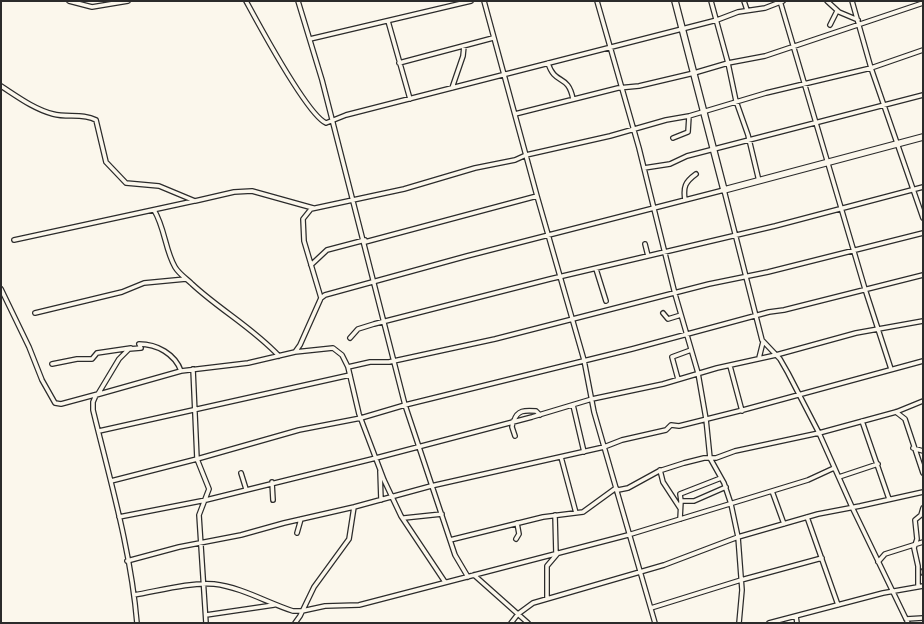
<!DOCTYPE html>
<html>
<head>
<meta charset="utf-8">
<style>
	body { margin:0 }
	#map { position:relative; width:924px; height:624px; overflow:hidden; background:#fbf7ec; font-family:Pangolin,sans-serif }
	canvas { display:block }
	.frame { position:absolute; inset:0; border:2px solid #2b2b2b; pointer-events:none }
</style>
</head>
<body>
<div id="map">
<canvas width="924" height="624"></canvas>
<div class="frame"></div>
</div>
<script>
const ctx = document.querySelector('canvas').getContext('2d');
ctx.lineJoin = 'round';
function strokePath(path, color, width, dash) { ctx.strokeStyle = color; ctx.lineWidth = width; ctx.lineCap = dash ? 'butt' : 'round'; ctx.setLineDash(dash || []); ctx.stroke(path); }
const street = new Path2D(`
	M69 1 92 7 128 1
	M246 1C258 23 307 115 326 123L346 115 717 20 738 12 765 8 783 1
	M298 1 322 80 405 405 455 555 468 577
	M484 1 537 196 584 360 594 412 655 623
	M597 1 639 148 675 294 698 373 706 419 710 458 724 483 731 504 738 537 742 590 739 623
	M711 1 728 63 736 101 748 135 759 181
	M744 1 747 10
	M780 1 865 289 891 369
	M827 1 839 12 858 20
	M852 1 871 68 923 218
	M388 21 410 99
	M830 25 837 11
	M310 39 471 1
	M399 63 493 38
	M548 63C555 86 568 73 573 99
	M1 86C18 97 34 109 53 114 67 118 83 113 96 120L106 162 126 183 159 186 195 201 234 192 252 191 313 208
	M452 88 463 56 464 46
	M515 114 618 88 639 86 694 73 728 63 765 56 923 3
	M673 138 688 132 689 116
	M644 168 670 164 687 156 923 95
	M685 200C683 187 685 182 696 174
	M154 210C165 228 165 250 175 267 179 274 187 279 192 284 220 310 253 328 279 356
	M14 240 194 201
	M365 242 537 196
	M645 244 648 256
	M311 265 327 250 365 240
	M596 269 606 301
	M1 289 29 347 42 380 55 403 61 404 98 394 119 359 129 349 141 348 139 344C157 344 175 354 181 371
	M321 298 304 241 303 219 311 209 404 189 475 168 515 160 526 155 610 136 666 120 689 116 766 93 871 68 923 50
	M35 313 122 292 144 283 186 279
	M663 313 668 319 681 315
	M350 338 358 329 374 324 550 279 775 226 923 187
	M295 352 333 348 342 355 348 367 359 414 384 480 401 516 445 582
	M759 358 763 342
	M52 364 77 359H92L97 353 131 348
	M730 366 742 411
	M348 367 370 362H389L495 339 709 284 768 272 923 233
	M193 369 197 459 209 489 199 515 206 623
	M678 379 672 357 691 350
	M573 405 584 452
	M896 412 905 419 923 473
	M513 421 512 427 515 436
	M514 421C517 410 525 410 536 411L540 415
	M862 421 889 499
	M99 431 350 375
	M913 448 923 451
	M561 457 576 513
	M660 470 663 482 680 508
	M380 471 381 500
	M241 473 246 489
	M839 477 878 464
	M111 481 197 459 299 430 361 418 405 405 632 349 769 312 784 310 923 275
	M272 482 273 500
	M772 491 784 524
	M681 501H694L726 487
	M555 515 556 554
	M119 517 206 500 376 458 532 417 592 399 663 384 717 368 776 355 856 333 923 321
	M807 517 838 605
	M404 518 442 514
	M680 519 681 501 680 494 721 478
	M297 533 301 519
	M516 539 519 534 517 523
	M450 540 543 517 583 512 616 488 618 490 628 488 659 471 684 463 704 458H716L735 451 819 433 896 412 923 401
	M127 561 179 547 241 535 284 523 354 507 431 486 604 447 622 440 666 430 671 425 679 426 743 410 923 361
	M878 562 885 554 923 542
	M923 571V573
	M474 575 528 623
	M918 587V566L914 548 917 539 915 520 921 515 923 508
	M134 595C158 591 190 582 214 584 241 587 268 603 293 611H302L325 606 359 605 628 535 808 480 834 468
	M547 599V566L558 553
	M651 608 741 580 822 558
	M206 615 274 605
	M796 616 797 623
	M906 619 923 618
	M137 623C131 551 110 480 93 410V402L96 395 181 371 248 363 295 352 300 345 321 298 325 295 467 256 724 190 762 340 780 359 788 373 819 433 852 507 908 623
	M295 623 300 616 314 587 349 539 354 507
	M511 623 518 614 533 603 664 565 738 537 818 514 860 506 923 492
	M769 623 883 593 923 586`);
const secondary = new Path2D(`
	M675 1 724 190 923 137`);
strokePath(street, '#2b2b2b', 6);
strokePath(secondary, '#2b2b2b', 8);
strokePath(street, '#fbf7ec', 3.5);
strokePath(secondary, '#fbf7ec', 5.5);
</script>
</body>
</html>
